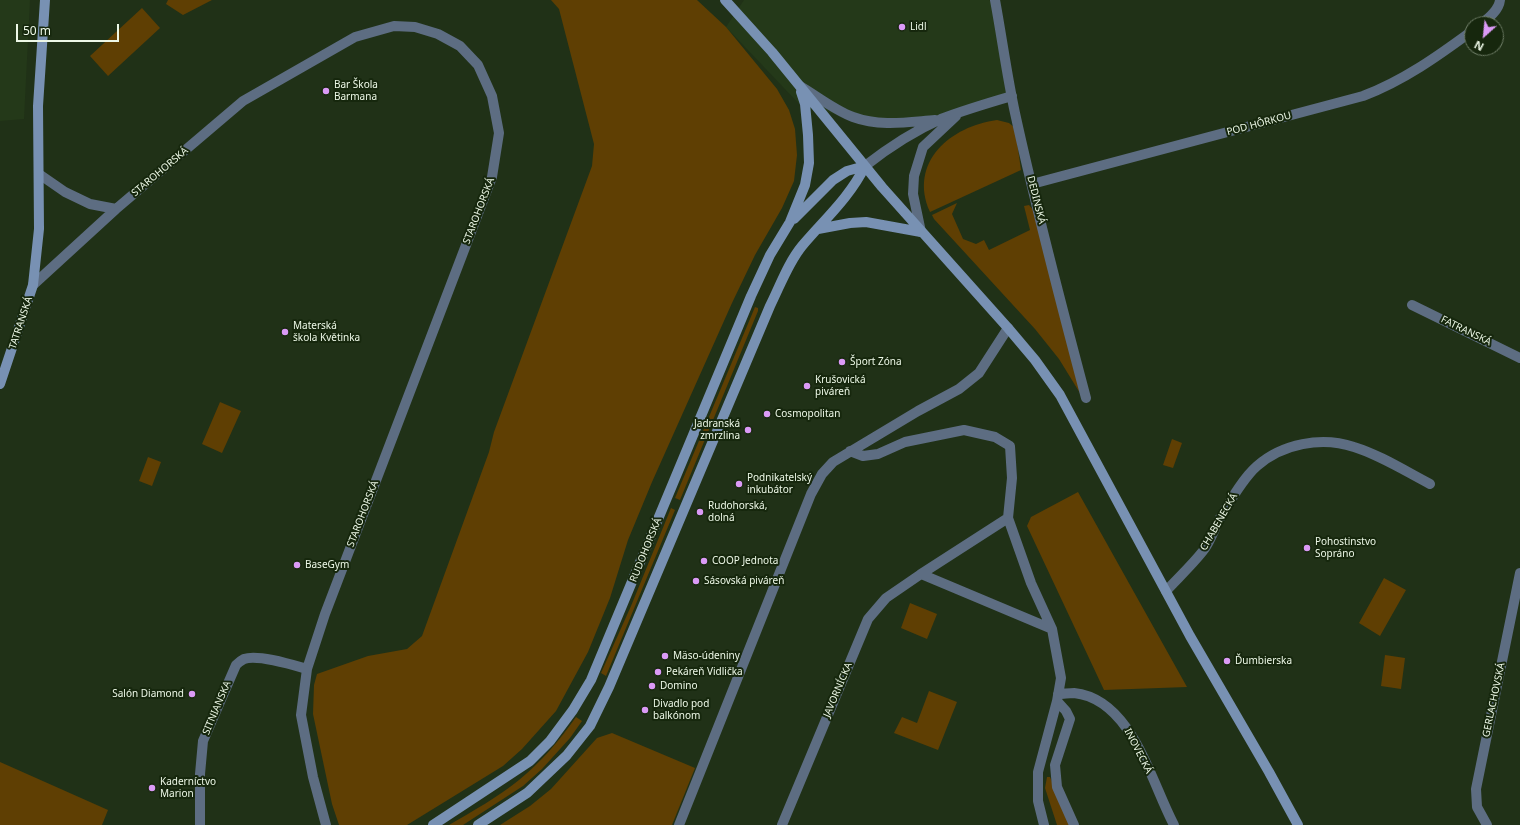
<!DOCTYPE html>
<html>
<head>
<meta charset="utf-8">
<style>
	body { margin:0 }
	#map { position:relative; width:1520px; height:825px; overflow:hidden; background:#203117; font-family:"Noto Sans",sans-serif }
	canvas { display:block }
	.north { position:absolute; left:1464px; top:16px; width:40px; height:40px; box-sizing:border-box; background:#16270d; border:1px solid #6c7b64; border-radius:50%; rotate:207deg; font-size:11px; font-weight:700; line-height:16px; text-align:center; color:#edf8e7 }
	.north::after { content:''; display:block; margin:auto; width:14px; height:18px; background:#db9af6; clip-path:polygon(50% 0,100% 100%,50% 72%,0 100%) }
	.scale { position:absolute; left:16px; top:24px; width:103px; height:18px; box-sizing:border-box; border:2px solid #edf8e7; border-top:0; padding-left:5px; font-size:12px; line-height:14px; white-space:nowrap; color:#edf8e7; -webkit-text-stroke:3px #16270d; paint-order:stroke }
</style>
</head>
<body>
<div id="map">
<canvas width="1520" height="825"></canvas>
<div class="north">N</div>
<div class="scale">50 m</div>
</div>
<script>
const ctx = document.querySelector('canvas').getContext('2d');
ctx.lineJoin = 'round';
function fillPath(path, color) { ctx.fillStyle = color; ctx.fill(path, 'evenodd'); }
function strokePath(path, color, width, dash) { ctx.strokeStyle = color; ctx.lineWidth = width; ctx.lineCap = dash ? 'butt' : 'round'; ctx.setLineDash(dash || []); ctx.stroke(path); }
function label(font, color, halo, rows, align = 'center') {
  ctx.font = font + ' "Noto Sans",sans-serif'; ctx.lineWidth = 4; ctx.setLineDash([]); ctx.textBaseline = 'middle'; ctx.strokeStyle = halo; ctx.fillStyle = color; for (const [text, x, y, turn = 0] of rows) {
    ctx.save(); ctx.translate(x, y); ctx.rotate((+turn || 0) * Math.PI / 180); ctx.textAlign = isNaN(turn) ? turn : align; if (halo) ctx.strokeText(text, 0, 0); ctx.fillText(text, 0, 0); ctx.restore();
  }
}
fillPath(new Path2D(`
	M0 0H30L24 119 0 121Z
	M744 0H989L992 3 1007 99 944 123 863 120 802 107 726 27Z`), '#243919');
fillPath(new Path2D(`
	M168 0H212L183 15 166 4Z
	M551 0H697L726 27 777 89 789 110 795 129 797 155 794 181 782 208 755 255 732 303 652 482 628 540 610 598 588 652 556 711 522 749 503 766 407 825H339L332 804 313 714 314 685 317 674 368 656 407 649 422 636 489 452 494 432 592 166 594 144 559 9Z
	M142 8 160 28 108 76 90 56Z
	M997 120 1009 123 1015 128 1021 170 930 212C908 162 951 126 997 120Z
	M957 203 952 214 963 239 976 244 984 240 989 250 1030 230 1024 206 1029 205 1035 212 1083 398 1059 359 1035 329 934 219 932 215Z
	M755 307 758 308V311L680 500 675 498Z
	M220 402 241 411 222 453 202 444Z
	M1172 439 1182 443 1173 468 1163 465Z
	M148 457 161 462 152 486 139 481Z
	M1078 492 1187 687 1104 690 1027 526 1031 517Z
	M671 508 675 510 606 676 601 673 631 606Z
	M1384 578 1406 590 1380 636 1359 623Z
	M910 603 937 614 927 639 901 628Z
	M1385 655 1405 658 1401 689 1381 686Z
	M929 691 957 702 938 750 894 733 902 717 917 723Z
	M576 717 582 721 570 738 542 769 523 786 463 825H449C473 811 498 797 519 780 541 762 560 740 576 717Z
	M612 733 695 768 672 825H500L530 806 551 789 597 738Z
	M0 762 108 810 102 825H0Z
	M1047 777H1050L1070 825H1057L1045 788Z`), '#5f3f03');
strokePath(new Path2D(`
	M995 0C1002 38 1007 76 1015 113 1036 209 1061 304 1086 398
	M1481 24C1489 18 1499 10 1500 0
	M800 86C817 96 834 110 853 117 880 127 908 122 935 120
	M865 166C888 148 914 131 941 119 964 110 988 103 1012 96
	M39 174 65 192 90 204 116 209
	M1032 184 1363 96C1403 81 1438 56 1472 31
	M921 232 913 194 914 176 923 147 956 116
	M33 285 116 209 243 101 355 37 394 26 415 27 438 34 460 46 478 65 492 96 499 133 492 177 325 614 307 669 301 715 313 777 326 825
	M1412 305 1520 358
	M850 451 863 456 878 454 905 442 964 430 995 437 1010 446 1012 478 1008 518 1031 583 1052 629 1061 678 1057 701 1038 772V801L1044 825
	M921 574 1052 629
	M1166 591C1178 578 1192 565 1203 551 1211 541 1214 529 1220 518 1229 503 1243 478 1257 466 1282 444 1321 436 1354 447 1380 455 1405 471 1430 484
	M1058 694C1063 694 1069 693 1074 693 1132 699 1151 782 1174 825
	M1057 701 1066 711 1070 719 1055 765 1057 787 1074 825
	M200 825V774L203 741 236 665C238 663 242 660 244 659 258 654 293 665 307 669
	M679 825 811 494 822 474 833 462 918 411 959 389 979 373 1008 328
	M782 825 868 619 886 598 921 574 1008 518
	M1487 825 1477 807 1476 789 1520 573`), '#5d6d82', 10);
strokePath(new Path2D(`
	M725 0 772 52 882 187 1008 328 1035 360 1060 395 1190 636 1269 772 1298 825
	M794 219 833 180 847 171 865 166
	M818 229 850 223 866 222 921 232
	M0 384 33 285 39 229 38 106 45 0
	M433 825 530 761 550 741 573 710 591 680 751 296 770 255 790 222 805 185 809 163 808 135 805 104 801 92
	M478 825 527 793 567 755 590 726 609 687 770 306C780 286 788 263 802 246 824 220 850 197 865 166`), '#7891b3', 10);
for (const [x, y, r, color] of [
	[902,27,4,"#db9af6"],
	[326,91,4,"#db9af6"],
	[285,332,4,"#db9af6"],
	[842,362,4,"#db9af6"],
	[807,386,4,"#db9af6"],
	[767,414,4,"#db9af6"],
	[748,430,4,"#db9af6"],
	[739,484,4,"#db9af6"],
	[700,512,4,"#db9af6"],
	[1307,548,4,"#db9af6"],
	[704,561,4,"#db9af6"],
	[297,565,4,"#db9af6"],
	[696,581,4,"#db9af6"],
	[665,656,4,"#db9af6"],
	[1227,661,4,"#db9af6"],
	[658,672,4,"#db9af6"],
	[652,686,4,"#db9af6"],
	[192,694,4,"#db9af6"],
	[645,710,4,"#db9af6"],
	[152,788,4,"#db9af6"]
]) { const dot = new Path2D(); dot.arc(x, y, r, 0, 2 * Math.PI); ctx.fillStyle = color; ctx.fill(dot); strokePath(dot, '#16270d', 1.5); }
label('10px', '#edf8e7', '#16270d', [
	["Lidl",910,27],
	["Bar Škola",334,85],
	["Barmana",334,97],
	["Materská",293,326],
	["škola Květinka",293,338],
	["Šport Zóna",850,362],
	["Krušovická",815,380],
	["piváreň",815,392],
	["Cosmopolitan",775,414],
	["Jadranská",740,424,"right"],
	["zmrzlina",740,436,"right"],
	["Podnikatelský",747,478],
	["inkubátor",747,490],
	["Rudohorská,",708,506],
	["dolná",708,518],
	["Pohostinstvo",1315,542],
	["Sopráno",1315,554],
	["COOP Jednota",712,561],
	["BaseGym",305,565],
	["Sásovská piváreň",704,581],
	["Mäso-údeniny",673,656],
	["Ďumbierska",1235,661],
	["Pekáreň Vidlička",666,672],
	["Domino",660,686],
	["Salón Diamond",184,694,"right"],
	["Divadlo pod",653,704],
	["balkónom",653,716],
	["Kaderníctvo",160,782],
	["Marion",160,794]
], 'left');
label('10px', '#edf8e7', '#16270d', [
	["POD HÔRKOU",1259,124,-15],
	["STAROHORSKÁ",160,172,-40],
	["DEDINSKÁ",1036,200,76],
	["STAROHORSKÁ",479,211,-69],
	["TATRANSKÁ",21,323,-72],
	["FATRANSKÁ",1466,331,26],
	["STAROHORSKÁ",363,514,-69],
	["CHABENECKÁ",1219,522,-60],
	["RUDOHORSKÁ",646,550,-68],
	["JAVORNÍCKA",838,690,-67],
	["GERLACHOVSKÁ",1494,700,-78],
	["SITNIANSKA",217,708,-67],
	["INOVECKÁ",1138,751,63]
]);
</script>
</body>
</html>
